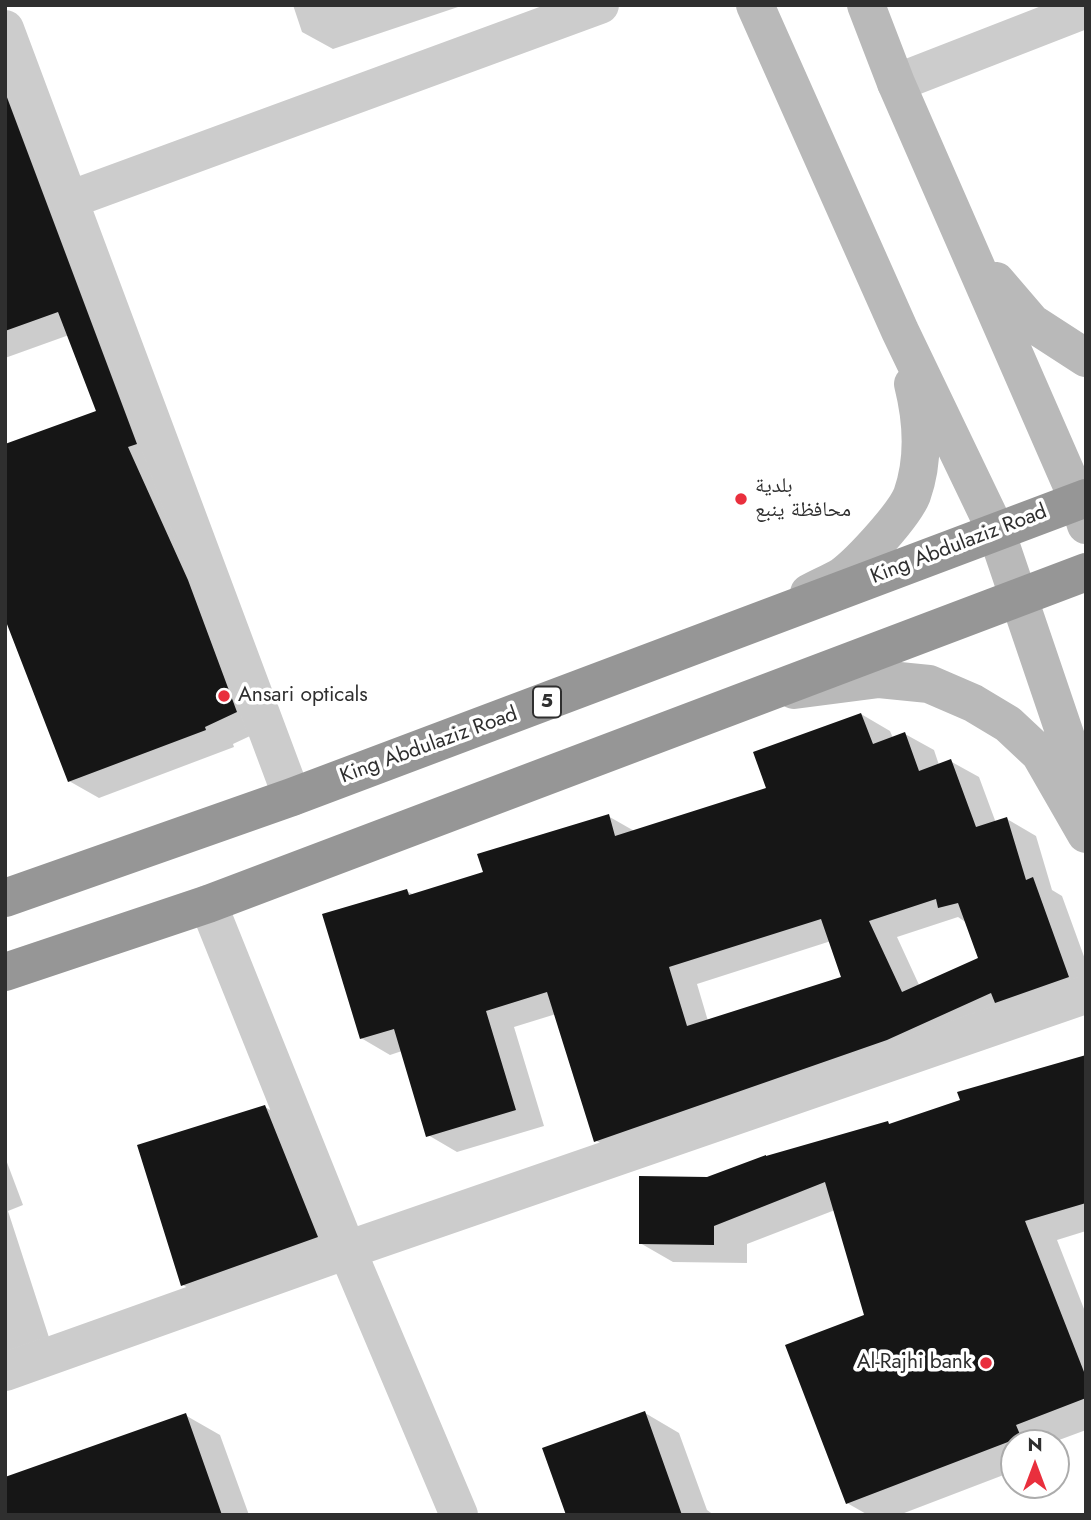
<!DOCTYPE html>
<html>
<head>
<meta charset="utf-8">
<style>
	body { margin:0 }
	#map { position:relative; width:1091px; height:1520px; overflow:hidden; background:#fff; font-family:Jost,sans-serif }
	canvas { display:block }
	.frame { position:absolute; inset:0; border:7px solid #2f2f2f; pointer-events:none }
	.north { position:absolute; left:1000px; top:1429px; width:70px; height:70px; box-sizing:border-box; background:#fff; border:2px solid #acacac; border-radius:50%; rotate:0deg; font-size:19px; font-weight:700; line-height:28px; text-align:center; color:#2f2f2f }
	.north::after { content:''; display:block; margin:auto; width:24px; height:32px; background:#e92f3d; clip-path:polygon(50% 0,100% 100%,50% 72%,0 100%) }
</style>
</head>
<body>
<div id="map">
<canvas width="1091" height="1520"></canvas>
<div class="frame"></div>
<div class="north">N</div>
</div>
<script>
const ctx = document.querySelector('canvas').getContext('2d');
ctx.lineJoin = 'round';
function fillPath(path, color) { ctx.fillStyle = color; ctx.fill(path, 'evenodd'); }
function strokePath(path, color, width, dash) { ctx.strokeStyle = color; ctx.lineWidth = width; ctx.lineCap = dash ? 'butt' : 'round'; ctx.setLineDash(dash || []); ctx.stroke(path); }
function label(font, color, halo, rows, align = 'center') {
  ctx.font = font + ' Jost,"Noto Naskh Arabic",sans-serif'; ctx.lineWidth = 7; ctx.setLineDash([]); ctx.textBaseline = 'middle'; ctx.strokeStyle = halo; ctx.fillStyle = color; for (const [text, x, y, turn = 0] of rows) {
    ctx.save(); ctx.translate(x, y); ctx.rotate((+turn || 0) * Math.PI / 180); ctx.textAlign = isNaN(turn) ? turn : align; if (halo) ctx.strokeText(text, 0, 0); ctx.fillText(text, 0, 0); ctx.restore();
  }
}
fillPath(new Path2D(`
	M293 5H464L333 49 302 32Z
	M5 17 265 729 233 744 234 747 99 798 69 781 98 413 69 335 5 358Z
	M861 714 890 731 893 738 905 734 934 750 939 765 950 761 979 777 996 823 1007 819 1036 836 1052 890 1062 896 1086 962V997L624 1157 595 1140 556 1014 514 1027 544 1126 457 1152 428 1135 402 1051 390 1055 361 1038 407 891 414 895 485 873 608 816 636 832 768 789ZM958 917 967 923 981 959 920 987 897 937ZM831 941 843 978 708 1021 697 984Z
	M1086 1057V1231L1057 1240 1086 1314V1430L1051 1443H1014V1471L899 1515H868L847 1503 866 1316 835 1210 747 1244V1263L673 1262 640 1243 708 1179 888 1123 891 1125Z
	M265 1107 300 1127 352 1257 217 1305 183 1285Z
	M5 1157 23 1205 8 1211 56 1359 5 1387Z
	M645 1413 679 1433 707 1510 714 1515H568Z
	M185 1415 220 1435 249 1515H5Z`), '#0003');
fillPath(new Path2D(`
	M5 92 137 444 128 447 188 580 237 712 205 727 206 730 68 782 5 619V444L96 411 58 312 5 331Z
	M861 713 873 744 905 732 919 771 951 759 976 827 1007 817 1026 880 1033 877 1069 977 995 1003 991 993 887 1040 594 1142 547 992 486 1011 516 1110 426 1137 394 1029 360 1039 322 914 407 889 409 895 483 872 477 854 609 814 615 836 766 788 753 752ZM936 899 938 908 958 903 978 958 902 992 869 921ZM821 919 841 977 687 1026 669 967Z
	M1086 1055V1203L1025 1221 1086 1377V1398L1016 1425 1021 1437 846 1504 785 1345 864 1315 825 1182 714 1226V1245L639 1244V1176L707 1177 766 1155V1156L888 1121 889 1124 960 1100 957 1092Z
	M265 1105 318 1237 181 1286 137 1145Z
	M645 1411 682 1515H566L542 1448Z
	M186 1413 222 1515H5V1477Z`), '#161616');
strokePath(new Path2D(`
	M5 29 292 797
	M896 83 1086 9
	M69 200 600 5
	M208 904 347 1250 459 1515
	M5 1372 347 1250 1082 996`), '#ccc', 38);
strokePath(new Path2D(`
	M755 5 900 331 996 531 1086 796
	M866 5 896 83 1078 500 1086 525
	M996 281 1032 323 1086 358
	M809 593C820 587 832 582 842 576 861 562 904 515 912 495 925 458 922 420 913 384
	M794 690 879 679 929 684 973 703 1008 724 1040 754 1086 834`), '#b9b9b9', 38);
strokePath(new Path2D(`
	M5 898 292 797 1086 498
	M5 972 208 904 1086 572`), '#969696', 38);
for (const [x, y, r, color] of [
	[741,499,7,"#e92f3d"],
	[224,696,7,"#e92f3d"],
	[986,1363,7,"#e92f3d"]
]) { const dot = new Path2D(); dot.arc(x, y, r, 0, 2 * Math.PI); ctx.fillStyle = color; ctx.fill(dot); strokePath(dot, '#fff', 2.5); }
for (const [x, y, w] of [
	[547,702,28]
]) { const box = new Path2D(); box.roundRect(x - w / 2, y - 15.5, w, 31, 5); ctx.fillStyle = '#fff'; ctx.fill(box); strokePath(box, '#2f2f2f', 2); }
label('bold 19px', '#2f2f2f', null, [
	["5",547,702]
]);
label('21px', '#2f2f2f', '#fff', [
	["بلدية",755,487],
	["محافظة ينبع",755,511],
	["Ansari opticals",238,696],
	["Al-Rajhi bank",972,1363,"right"]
], 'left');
label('21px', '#2f2f2f', '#fff', [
	["King Abdulaziz Road",959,545,-21],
	["King Abdulaziz Road",429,746,-20]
]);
</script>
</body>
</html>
